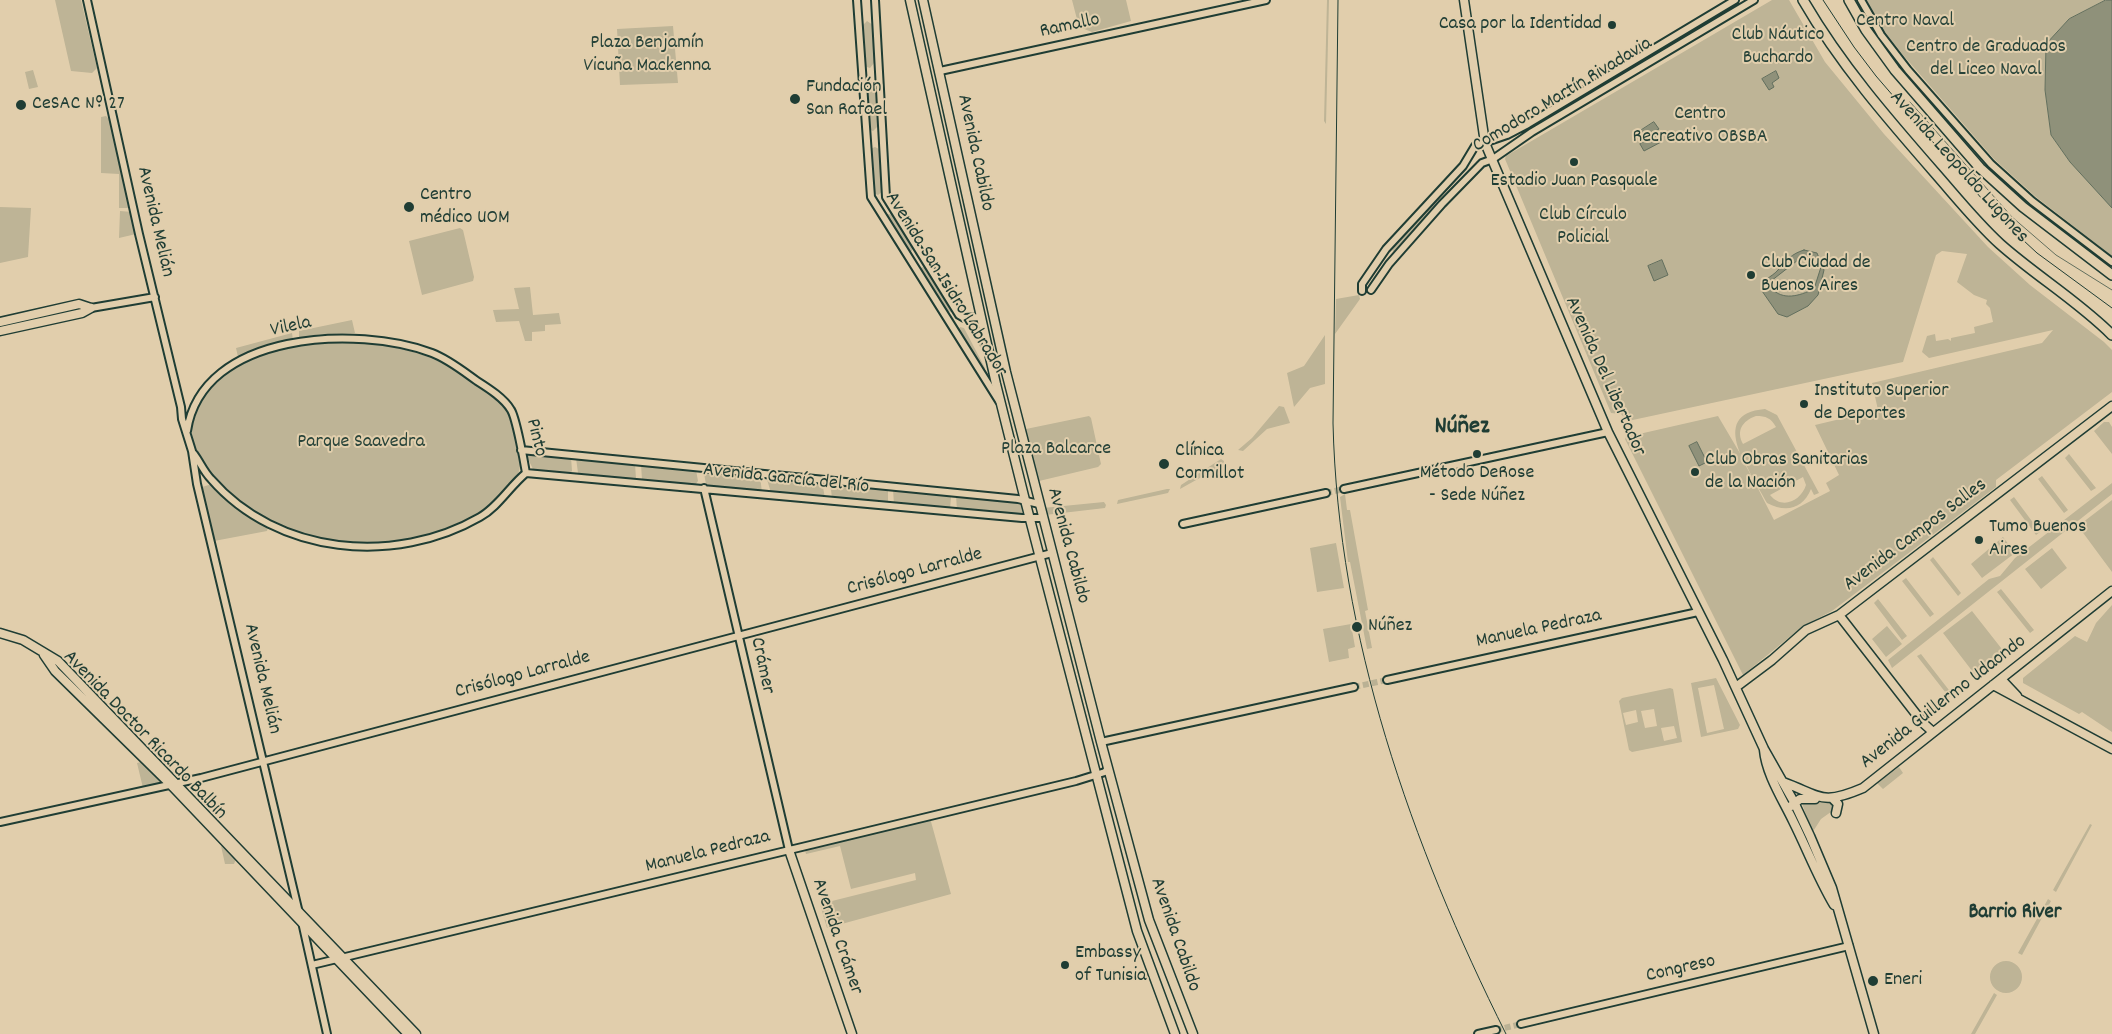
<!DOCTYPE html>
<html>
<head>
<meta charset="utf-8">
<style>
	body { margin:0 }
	canvas { display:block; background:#e1ceac }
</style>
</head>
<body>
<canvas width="2112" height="1034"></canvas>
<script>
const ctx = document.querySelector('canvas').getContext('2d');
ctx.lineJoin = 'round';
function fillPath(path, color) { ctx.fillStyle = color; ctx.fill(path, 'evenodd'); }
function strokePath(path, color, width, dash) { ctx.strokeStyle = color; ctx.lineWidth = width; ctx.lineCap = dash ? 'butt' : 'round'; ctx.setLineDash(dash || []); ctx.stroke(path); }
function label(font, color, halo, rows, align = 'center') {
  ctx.font = font + ' Dekko,sans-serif'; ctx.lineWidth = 4; ctx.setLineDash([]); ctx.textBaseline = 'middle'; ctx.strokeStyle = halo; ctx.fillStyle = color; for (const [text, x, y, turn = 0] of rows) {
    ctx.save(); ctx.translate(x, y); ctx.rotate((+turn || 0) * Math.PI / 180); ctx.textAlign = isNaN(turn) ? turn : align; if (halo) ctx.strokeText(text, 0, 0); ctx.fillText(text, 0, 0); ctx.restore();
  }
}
fillPath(new Path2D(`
	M55 0H81L97 68 92 73 71 71Z
	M1072 0H1126L1131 21 1092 32 1079 27Z
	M1327 0H1329L1326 124 1324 121Z
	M1772 0H1789L1825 62 1884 134 1988 247 2030 285 2104 342 2112 350V392L1996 480V487L1832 611 1803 626 1743 675 1625 439 1626 437 1718 416 1741 455 1774 520 1830 491 1826 483 1839 475 1815 425 1878 410 1872 383 2042 343 2053 330 1929 358 1922 352 1927 336 1935 334 1936 341 1948 339 1951 341V338L1975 333 1974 327 1993 322 1990 308 1986 304 1987 300 1974 295 1957 282 1967 254 1942 251 1936 255 1903 362 1628 421 1621 414 1611 413 1505 159 1506 156Z
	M1866 0H2106L2069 19 2046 44 2045 90 2051 135 2070 162 2112 208V256L2036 197 1994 159 1903 55 1882 28Z
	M867 21 873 25 874 63 870 68 864 66 862 26Z
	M673 26 678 83 620 85 617 29Z
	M33 70 38 87 29 89 25 72Z
	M870 83 875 87 878 126 873 131 868 129 865 86Z
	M106 116 109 119 130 208H119V174L101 173V117Z
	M875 147 879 149 883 191 878 195 873 193 870 149Z
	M1433 202H1437V206L1393 252 1392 248Z
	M0 207 31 208 28 257 0 263Z
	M120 211 132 212 136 234 119 238Z
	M888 214 893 215 913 246 912 251 908 252 886 217Z
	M460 228 463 230 474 277 473 281 422 295 409 241Z
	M922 267 927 268 953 310 951 312 946 311 920 270Z
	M530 287 533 315 559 313 561 324 545 325V331L532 332V341H525L519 321 496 322 493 310 519 309 514 288Z
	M1359 295 1360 299 1335 334 1336 299Z
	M352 320 355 333 321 334 299 338V331Z
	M972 323 979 327 989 364 969 326Z
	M960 327 964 328 985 368 984 374 958 331Z
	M292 333 293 340 238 357 236 348Z
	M1325 335V384L1310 388 1294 407 1287 373 1304 366Z
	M354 341C405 347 443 356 484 390 494 398 504 406 511 417 514 432 520 450 520 466 519 486 482 513 465 520 440 531 414 542 386 544 352 546 314 540 282 527 244 511 196 475 191 432 189 419 197 408 204 398 242 348 295 342 354 341Z
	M1279 406 1284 407 1290 423 1267 429 1243 451 1238 450 1252 438Z
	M1765 409 1777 415 1819 493 1814 495 1811 489C1803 509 1786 513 1767 503 1752 474 1705 414 1765 409ZM1756 416C1766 416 1771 418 1776 427L1743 444C1736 431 1742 421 1756 416ZM1803 477 1806 485C1801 501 1782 510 1770 495Z
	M1089 416 1091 418 1101 464 1098 467 1039 481 1035 480 1024 431 1026 429Z
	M2104 422H2109L2112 427V454L2094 431Z
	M528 452 571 457 572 471 570 473 533 469 526 455Z
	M2069 454 2096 488 2091 491 2065 458Z
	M576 458 635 463 636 479 578 473Z
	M1221 459 1224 461 1223 465 1180 489 1181 485Z
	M641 464 696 470 698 481 695 485 642 480Z
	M707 470 760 475 762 493 709 487 706 484 704 474Z
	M766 476 822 482 825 498 771 493Z
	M2042 476 2068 510 2064 513 2038 479Z
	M830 482 884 488 888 491V502L832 498Z
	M2112 483V494L1892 668 1888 660 1989 579 2000 576 2015 558Z
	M212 484 268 527 267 531 214 541 201 490 202 487Z
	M893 489 948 494 951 497 950 510 894 505Z
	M1167 489H1170L1168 493 1117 504 1118 500Z
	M1345 494 1347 510H1350L1368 610 1365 611 1372 648 1367 649 1350 562H1348L1340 497Z
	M956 495 1021 502 1023 514 1021 516 957 511Z
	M2014 497 2040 532 2036 535 2010 500Z
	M2112 500V572L2078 526Z
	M1104 502 1106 505 1105 508 1045 515 1043 508Z
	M2003 537 2015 553 1982 578 1971 564Z
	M1336 543 1344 588 1317 592 1310 548Z
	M2052 548 2067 568 2041 589 2025 569Z
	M1933 557 1961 593 1958 596 1930 560Z
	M1906 578 1934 614 1930 617 1902 581Z
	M2001 589 2034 630 2030 633 1997 592Z
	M1878 599 1907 636 1902 640 1874 603Z
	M2112 605V732L2082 712 2079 714 2023 683V678L2075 636 2087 642 2096 623Z
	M1972 611 2005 653 1976 676 1943 633Z
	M1351 624 1355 647 1348 649 1349 658 1329 662 1323 629Z
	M1887 626 1902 644 1886 657 1872 639Z
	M1921 654 1952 694 1949 697 1917 656Z
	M1716 678 1740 725 1738 729 1701 737 1691 683ZM1714 685 1724 729 1707 733 1698 688Z
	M1670 688 1673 689 1682 742 1632 752 1629 750 1619 701 1622 698ZM1654 709 1657 726 1645 728 1641 711ZM1636 710 1638 722 1626 725 1623 713ZM1674 726 1677 738 1664 741 1661 728Z
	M141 762 161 780 159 785 143 788 137 763Z
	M1899 767 1903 773 1883 789 1877 783Z
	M1833 802 1835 809 1821 819 1812 833 1802 803Z
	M930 818 951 894 827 928 820 904 916 880 915 873 851 889 840 846 806 854 805 850Z
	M2090 824 2092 825 2056 892 2053 890Z
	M221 846 236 859 234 864H225Z
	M2048 899 2051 901 2022 955 2018 953Z
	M1990 977a16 16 0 1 1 32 0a16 16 0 1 1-32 0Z
	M1994 993 1997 995 1975 1034H1971Z`), '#beb496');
const water = new Path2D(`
	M2106 0H2112V208L2070 162 2051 135 2045 90 2046 44 2069 19Z
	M1776 71 1779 78 1772 83 1774 87 1769 90 1762 79Z
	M1654 122 1659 129 1641 139 1637 133Z
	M1659 134 1663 141 1644 151 1640 144Z
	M1804 250 1817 253 1824 270 1818 295 1808 306 1787 317 1778 314 1762 291C1763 277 1770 279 1778 270 1787 260 1791 254 1804 250ZM1810 255 1817 259 1821 267 1814 289C1799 296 1783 301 1771 288V281L1798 260Z
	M1662 260 1668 275 1654 281 1648 266Z
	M1697 442 1707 462 1699 466 1689 446Z`);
fillPath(water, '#8f917a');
strokePath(water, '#626f5e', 1);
strokePath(new Path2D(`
	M1910 102 2012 217 2056 255 2112 290`), '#626f5e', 1);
strokePath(new Path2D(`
	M1326 493 1344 489
	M1354 687 1387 680
	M1496 1030 1521 1024`), '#bab194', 6, [6, 3]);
const minor = new Path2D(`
	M87 0 139 234 181 407 182 419 192 451 197 484 299 913
	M857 0 871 197 999 401
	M875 0 886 197 959 315 964 318 981 317
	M1861 0 1881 35 1908 70 1991 164 2032 201 2112 262
	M940 71 1266 0
	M1371 290 1389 264 1442 204 1482 163 1493 159 1532 132 1754 0
	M1362 291V284L1386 249 1463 166 1475 146 1507 135 1528 124 1735 0
	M91 308 155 297
	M187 431C202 331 358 325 432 353 448 359 463 371 477 381 488 388 504 398 511 410 516 418 524 461 526 473
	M521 450 1018 499 1039 504
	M194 454C200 462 204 472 211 479 277 555 395 566 480 517 498 507 510 486 526 473
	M526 473 1022 518H1043
	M704 488 789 850
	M1344 489 1608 432
	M1183 524 1326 493
	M1387 680 1698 612
	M1101 742 1354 687
	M0 822 201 778 1052 553
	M302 922 327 1034
	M312 965 1076 781 1105 772 1108 768
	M1521 1024 1849 946
	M1478 1034 1496 1030`);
const major = new Path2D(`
	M910 0 996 384 1026 504 1137 931 1175 1034
	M923 0 1006 372 1101 742 1149 920 1193 1034
	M1464 0 1485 143 1608 432 1723 660 1764 749 1794 802 1810 836 1832 888 1874 1034
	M0 322 79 304 91 308
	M0 331 82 313 91 308
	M1839 615 1923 723 1933 732
	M0 633 23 640 58 661 416 1034
	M44 655 55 671 171 785 408 1034
	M2001 679 2017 696
	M1993 685 2112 749
	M1736 687 1772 660 1806 630 1839 615 2112 406
	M1764 750C1766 774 1783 800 1793 821 1807 849 1818 878 1834 905
	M1783 782C1821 796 1821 806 1863 788L2112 591
	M1832 798 1838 804 1836 813
	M1791 806 1800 799H1815
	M789 850 852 1034`);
const highway = new Path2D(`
	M1803 0C1840 64 1888 119 1936 174 1957 198 1977 223 2000 244 2036 276 2078 301 2112 335
	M1849 0 1866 30 1895 70 1980 168 2023 207 2112 275`);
strokePath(minor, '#1f3d34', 10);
strokePath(major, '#1f3d34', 11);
strokePath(highway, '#1f3d34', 12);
strokePath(minor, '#e1ceac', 6);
strokePath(major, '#e1ceac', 8);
strokePath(highway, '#e1ceac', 9);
strokePath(new Path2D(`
	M1338 0 1333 423C1338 637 1411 844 1506 1034
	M1823 0 1854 47 1876 76 1995 214 2037 253 2112 308`), '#1f3d34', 1);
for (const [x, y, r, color] of [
	[1612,25,5,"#1f3d34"],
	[795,99,6,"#1f3d34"],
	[21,105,6,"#1f3d34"],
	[1574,162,5,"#1f3d34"],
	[409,207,6,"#1f3d34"],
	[1751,275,5,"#1f3d34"],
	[1804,404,5,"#1f3d34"],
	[1477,454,5,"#1f3d34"],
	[1164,464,6,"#1f3d34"],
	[1695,472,5,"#1f3d34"],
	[1979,540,5,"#1f3d34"],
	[1357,627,6,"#1f3d34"],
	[1065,965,5,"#1f3d34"],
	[1873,981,6,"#1f3d34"]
]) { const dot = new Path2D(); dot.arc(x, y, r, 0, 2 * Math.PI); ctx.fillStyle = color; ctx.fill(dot); strokePath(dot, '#e1ceac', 2); }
label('20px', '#274339', '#e1ceac', [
	["Centro Naval",1905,22],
	["Club Náutico",1778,36],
	["Buchardo",1778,59],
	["Plaza Benjamín",647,44],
	["Vicuña Mackenna",647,67],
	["Centro de Graduados",1986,48],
	["del Liceo Naval",1986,71],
	["Centro",1700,115],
	["Recreativo OBSBA",1700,138],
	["Club Círculo",1583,216],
	["Policial",1583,239],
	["Parque Saavedra",361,443],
	["Plaza Balcarce",1056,450]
]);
label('20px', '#1f3d34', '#e1ceac', [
	["Casa por la Identidad",1602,25,"right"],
	["Fundación",806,88],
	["San Rafael",806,111],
	["CeSAC Nº 27",32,105],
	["Estadio Juan Pasquale",1574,182,"center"],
	["Centro",420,196],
	["médico UOM",420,219],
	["Club Ciudad de",1761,264],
	["Buenos Aires",1761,287],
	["Instituto Superior",1814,392],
	["de Deportes",1814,415],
	["Clínica",1175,452],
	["Cormillot",1175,475],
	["Club Obras Sanitarias",1705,461],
	["de la Nación",1705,484],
	["Método DeRose",1477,474,"center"],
	["- Sede Núñez",1477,497,"center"],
	["Tumo Buenos",1989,528],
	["Aires",1989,551],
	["Núñez",1368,627],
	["Embassy",1075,954],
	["of Tunisia",1075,977],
	["Eneri",1884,981]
], 'left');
label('20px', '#1f3d34', '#e1ceac', [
	["Ramallo",1070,27,-12],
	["Comodoro Martín Rivadavia",1563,96,-31],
	["Avenida Cabildo",974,153,78],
	["Avenida Leopoldo Lugones",1958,168,48],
	["Avenida Melián",154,222,77],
	["Avenida San Isidro Labrador",945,285,58],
	["Vilela",291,328,-12],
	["Avenida Del Libertador",1604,377,66],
	["Pinto",535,438,76],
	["Avenida García del Río",786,480,6],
	["Avenida Campos Salles",1916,536,-37],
	["Avenida Cabildo",1067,546,75],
	["Crisólogo Larralde",915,573,-15],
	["Manuela Pedraza",1539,630,-12],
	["Crámer",761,666,78],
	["Crisólogo Larralde",523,676,-15],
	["Avenida Melián",261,679,77],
	["Avenida Guillermo Udaondo",1944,703,-38],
	["Avenida Doctor Ricardo Balbín",144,736,46],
	["Manuela Pedraza",708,853,-14],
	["Avenida Cabildo",1174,935,71],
	["Avenida Crámer",836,937,71],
	["Congreso",1681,970,-13]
]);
label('bold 21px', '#1f3d34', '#e1ceac', [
	["Barrio River",2015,914]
]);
label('bold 25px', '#1f3d34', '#e1ceac', [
	["Núñez",1462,429]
]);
</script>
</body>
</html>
